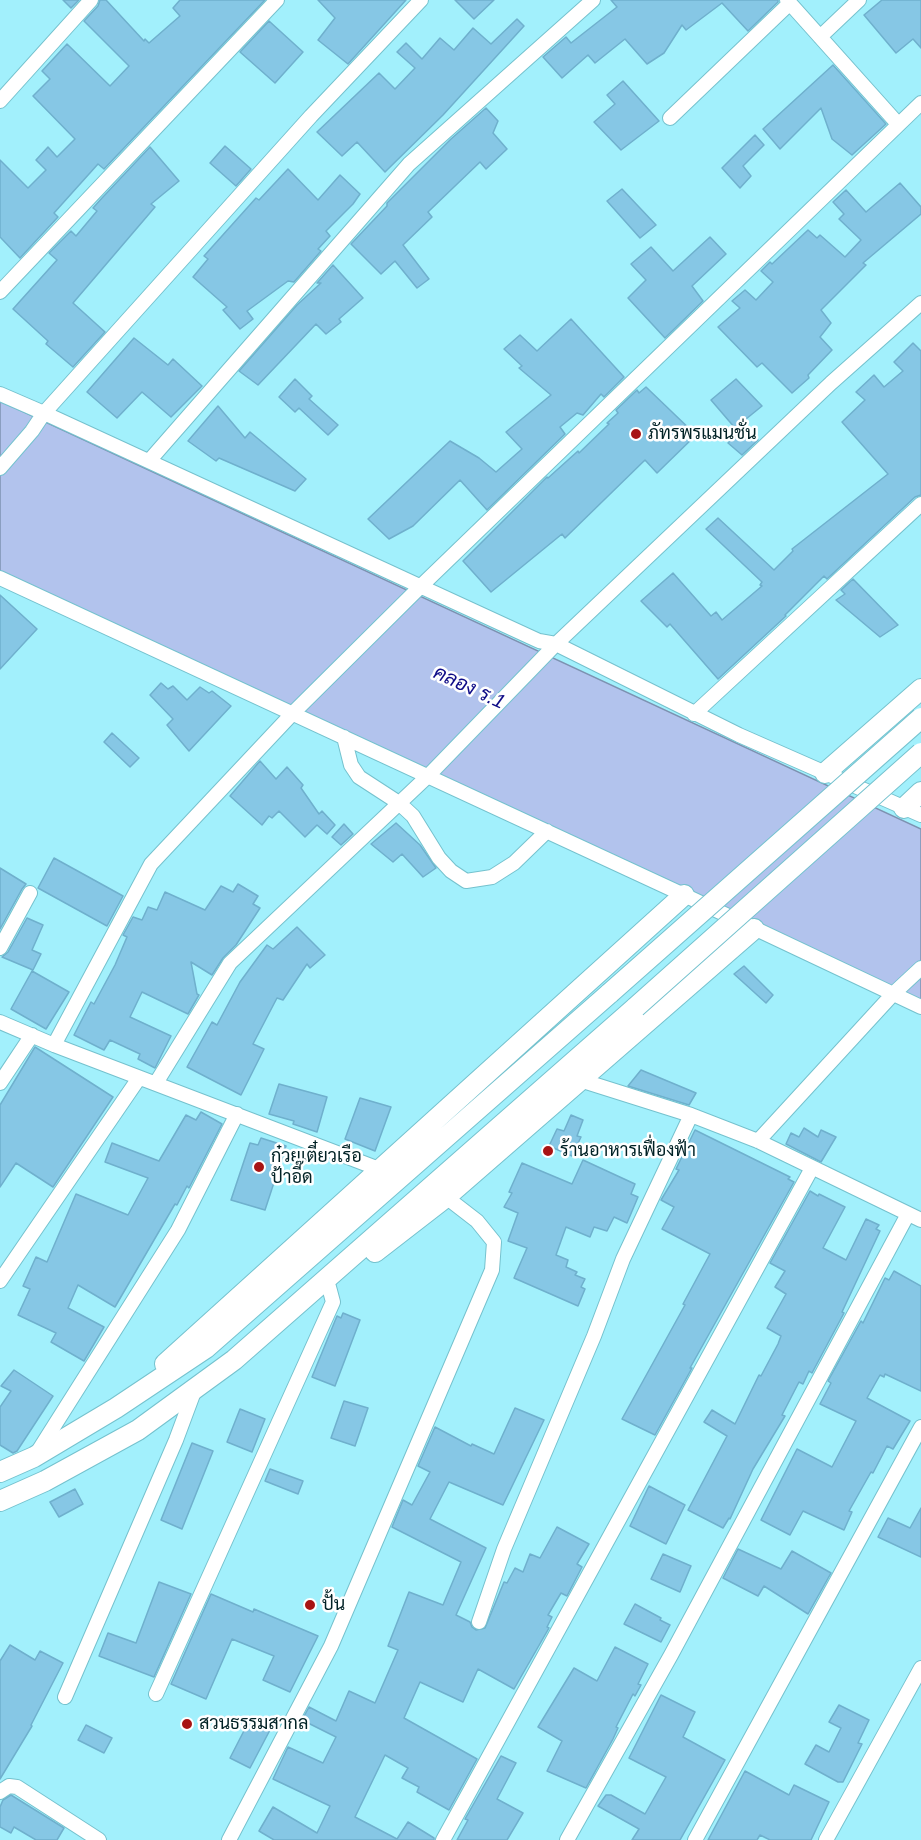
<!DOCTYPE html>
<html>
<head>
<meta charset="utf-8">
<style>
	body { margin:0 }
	canvas { display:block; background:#a2f0fc }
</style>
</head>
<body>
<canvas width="921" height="1840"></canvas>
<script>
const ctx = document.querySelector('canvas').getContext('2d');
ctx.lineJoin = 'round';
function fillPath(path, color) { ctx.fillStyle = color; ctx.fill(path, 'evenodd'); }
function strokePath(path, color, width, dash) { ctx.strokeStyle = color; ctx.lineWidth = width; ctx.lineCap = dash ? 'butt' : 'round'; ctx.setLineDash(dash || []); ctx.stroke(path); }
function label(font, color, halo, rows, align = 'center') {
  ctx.font = font + ' Helvetica,Sarabun,sans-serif'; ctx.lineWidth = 5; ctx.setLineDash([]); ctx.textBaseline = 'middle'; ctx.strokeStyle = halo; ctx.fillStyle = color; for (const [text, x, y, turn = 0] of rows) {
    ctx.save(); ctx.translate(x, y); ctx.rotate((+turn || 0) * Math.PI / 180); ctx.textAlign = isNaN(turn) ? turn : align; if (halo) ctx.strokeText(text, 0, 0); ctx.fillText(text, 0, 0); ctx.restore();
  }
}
const water = new Path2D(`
	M0 401 921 829V1003L0 573Z`);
fillPath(water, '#b2c3ed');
strokePath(water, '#7d92b1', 1.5);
const building = new Path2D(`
	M63 0H79L71 8Z
	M100 0H106L144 41 145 39 149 43 180 16 173 8 180 0H265L104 169 98 164 54 213 58 217 20 258 0 237V160L28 188 46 170 36 160 48 147 57 157 75 139 33 96 50 79 42 71 67 44 110 86 129 66 84 21 98 6Z
	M318 0H406L348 64 318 40 335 18Z
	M455 0H494L474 19Z
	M611 0H778V2L748 31 722 3 686 30 682 25 664 53 647 64 625 39 595 63 588 55 562 78 543 57 566 37 571 43 617 7Z
	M882 0H921V48L913 39 896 53 864 15Z
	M517 19 524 26 443 115 385 172 357 142 342 156 317 132 379 73 395 89 415 68 397 52 406 43 422 59 440 38 454 50 473 28 491 44Z
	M269 21 303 52 275 83 240 52Z
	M833 65 886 124 852 155 832 139 821 108 780 149 763 129Z
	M623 81 659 121 621 150 594 122 615 104 607 95Z
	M486 108 498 121 493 133 507 149 486 169 480 162 428 212 432 217 403 245 429 279 417 288 395 261 381 274 351 244 387 206V203L451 139Z
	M755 135 764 145 743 166 751 176 740 188 722 168Z
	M225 146 251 169 236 186 210 163Z
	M150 147 179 181 151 204 155 207 73 303 105 332 73 367 46 344 48 341 13 309 57 260 49 253 71 231 76 236 97 211 93 208 102 198Z
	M288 169 318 200 340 175 360 194 353 204 326 231 330 236 318 249 321 251 294 282 288 281 247 311 253 319 240 329 223 310 227 307 193 277 208 259 204 256 256 198 259 200Z
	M900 183 921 207V214L863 263 866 265 821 310 831 323 820 337 832 350 808 375 809 378 792 393 762 363 757 367 718 327 740 308 732 301 745 290 756 300 773 282 761 271 770 262 772 264 808 230 817 238 820 235 845 257 861 240 839 219 844 214 833 202 846 190 866 212Z
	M622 189 656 225 640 238 607 201Z
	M710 237 726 254 692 286 703 301 665 338 628 298 646 280 631 264 651 247 673 271Z
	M333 265 363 298 339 319 341 322 326 334 316 324 258 385 239 371 297 305 321 283H317Z
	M571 319 624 377 604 397 601 394 583 415 577 413 560 427 565 434 487 510 460 480 413 526 389 539 368 519 450 441 479 458 496 472 522 449 506 432 551 395 519 368 522 366 504 349 520 335 537 351Z
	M134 338 168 365 173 359 202 386 171 417 142 392 117 418 87 392Z
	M913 343 921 351V495L915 497 827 579 824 576 785 615 786 616 718 679 670 624 667 627 641 601 673 573 711 616 716 612 722 620 762 586 760 585 762 582 706 529 718 518 774 570 793 551 792 549 888 474 842 422 865 400 856 392 874 375 884 387 903 371 894 362Z
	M295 379 312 396 309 399 338 425 328 435 299 408 295 412 279 397Z
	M736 379 762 406 735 428 711 400Z
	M646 387 696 435 657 473 645 460 565 538 562 534 491 592 463 561 547 477 548 478 578 451 579 453 609 424 607 423 618 413 616 410 637 390 639 393Z
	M218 406 245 438 250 432 306 479 295 491 219 458 216 461 188 441Z
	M744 427 758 440 742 455 728 443Z
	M853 579 898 625 880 637 836 600 845 594 841 590Z
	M0 595 37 629 0 669Z
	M161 683 168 689 173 686 187 700 200 687 209 693 212 691 231 706 189 751 167 725 173 719 150 695Z
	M112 733 139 758 130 767 104 742Z
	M260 761 276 779 287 767 303 785 301 788 319 814 322 811 335 825 327 834 317 825 305 837 279 811 272 818 269 816 262 825 230 796Z
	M396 823 420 845 436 868 423 877 402 854 393 862 371 844Z
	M344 824 353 834 341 845 332 837Z
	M54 858 123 896 107 926 38 888Z
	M0 868 26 884 22 889 0 929Z
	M238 884 258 896 253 904 260 908 236 945 223 958 212 975 191 962 197 994 199 995 188 1014 142 992 130 1017 171 1036 155 1068 138 1059 140 1054 110 1040 104 1050 74 1035 91 1002 94 1004 115 965 127 937 123 935 133 917 142 920 148 907 157 910 165 892 205 910 221 886 233 892Z
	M27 918 43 925 32 950 41 954 33 970 2 957 8 952Z
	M297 927 325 955 310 968 307 964 283 1000 277 998 253 1044 264 1049 241 1095 187 1067 212 1022 217 1025 240 982 267 945 273 949Z
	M744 966 773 995 766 1003 734 974Z
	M32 971 69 992 46 1029 11 1009Z
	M35 1047 113 1097 53 1187 16 1163 0 1187V1105Z
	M641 1070 696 1093 689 1105 628 1086Z
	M279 1084 327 1097 317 1132 293 1124 294 1121 269 1114Z
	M360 1098 391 1107 375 1151 345 1139Z
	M201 1112 222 1124 189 1188 187 1186 177 1205 175 1204 115 1307 78 1285 68 1308 104 1327 84 1361 51 1342 56 1333 18 1315 30 1289 23 1286 36 1257 47 1262 76 1194 128 1215 148 1178 105 1162 112 1143 159 1161 186 1115 196 1120Z
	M571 1115 583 1120 577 1136 581 1137 572 1156 549 1146 557 1129 564 1131Z
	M804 1128 818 1137 821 1130 836 1137 821 1162 786 1144 791 1133 799 1137Z
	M695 1130 790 1177 788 1179 794 1182 690 1368H692L655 1435 622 1419 685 1305 683 1304 710 1254 662 1229 674 1207 661 1200 679 1170 676 1169Z
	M261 1138 286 1146 265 1210 231 1200 250 1143 258 1145Z
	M583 1160 635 1184 631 1194 638 1197 627 1223 614 1217 607 1231 594 1227 590 1237 566 1227 556 1255 568 1260 566 1267 577 1272 575 1275 585 1279 581 1287 585 1289 578 1306 514 1278 527 1248 508 1241 518 1213 504 1207 512 1193 509 1192 522 1163 572 1184Z
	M810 1191 818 1196 819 1194 845 1207 823 1248 846 1260 866 1219 879 1225 876 1229 880 1231 842 1312 844 1313 812 1373 809 1371 803 1384 799 1382 782 1415 785 1416 753 1469 730 1519 729 1518 723 1528 688 1510 727 1436 704 1422 712 1410 735 1424 759 1375 761 1376 778 1344 781 1336 767 1328 786 1294 775 1287 785 1271 770 1263Z
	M894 1271 921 1286V1391L885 1374 884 1377 880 1375 867 1398 910 1421 893 1449 887 1446 873 1473 871 1472 849 1511 852 1512 844 1530 803 1511 790 1535 761 1520 797 1449 832 1467 856 1421 820 1404 831 1383 828 1381 861 1321 863 1323 885 1278 889 1280Z
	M343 1313 360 1320 335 1386 312 1377 337 1316 341 1318Z
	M14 1370 53 1396 17 1451 13 1453 0 1445V1407L11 1391 1 1386Z
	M344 1401 368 1408 355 1446 331 1438Z
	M515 1408 544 1420 503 1505 449 1482 430 1519 486 1548 456 1615 470 1622 472 1627 476 1630 485 1628 504 1582 507 1583 515 1568 523 1572 530 1554 540 1558 557 1527 589 1544 577 1564 582 1567 567 1596 561 1593 548 1615 552 1617 547 1627 549 1628 514 1689 478 1669 463 1702 420 1682 404 1718 477 1759 449 1810 417 1792 419 1787 402 1778 408 1768 385 1755 355 1817 397 1839 408 1822 434 1838V1840H274L259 1831 273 1807 317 1833 330 1806 273 1779 288 1747 323 1763 336 1737 302 1720 309 1707 336 1721 349 1691 375 1703 398 1650 388 1646 409 1592 443 1605 461 1562 392 1527 403 1500 412 1505 430 1472 418 1466 435 1427 471 1446 472 1444 494 1454Z
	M240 1409 265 1419 252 1452 227 1442Z
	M192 1443 213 1451 182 1529 161 1520Z
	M270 1469 303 1481 298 1494 265 1481Z
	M649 1486 685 1505 666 1544 630 1526Z
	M75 1489 83 1504 59 1517 50 1502Z
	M921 1508V1557L878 1537 888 1518 910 1528Z
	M738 1549 781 1569 792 1551 831 1573 808 1614 764 1586 758 1596 723 1578Z
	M663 1554 691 1566 680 1592 651 1579Z
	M159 1582 191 1594 154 1677 99 1656 108 1633 136 1643Z
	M211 1594 253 1612 254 1609 318 1636 290 1692 263 1680 274 1656 232 1639 206 1699 171 1684Z
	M635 1604 661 1618 660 1620 670 1625 661 1642 624 1624Z
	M10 1645 35 1660 40 1651 63 1663 31 1725 32 1726 0 1779V1661Z
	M615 1647 648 1664 638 1684 641 1685 635 1696 633 1694 616 1727 618 1728 613 1739 586 1788 547 1771 562 1741 538 1727 574 1668 597 1681Z
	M661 1695 695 1712 683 1737 725 1760 680 1840H632L639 1829 598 1806 606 1795H611L645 1814 666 1777 629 1758Z
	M839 1705 869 1720 858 1743 862 1744 843 1782H838L805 1764 816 1745 829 1752 841 1728 829 1722Z
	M250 1719 270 1730 250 1768 230 1758Z
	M86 1725 112 1738 104 1753 78 1740Z
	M501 1756 516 1763 497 1799 523 1813 507 1840H457L468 1820 465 1819Z
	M745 1771 789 1795 794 1785 829 1802 811 1840H770L760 1835 757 1840H708Z
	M11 1795 64 1828 57 1840H36L14 1827 11 1833 0 1827V1807L3 1800Z`);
fillPath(building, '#86c7e5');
strokePath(building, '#6fb0cd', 1.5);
const minor = new Path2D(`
	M787 0 898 124
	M820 37 859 0
	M0 101 91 0
	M670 118 789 4
	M0 292 277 0
	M0 394 44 413 539 641 556 644 739 735 921 815
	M149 461 409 164 593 0
	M0 468 32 431 44 413 311 116 421 0
	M0 578 684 895 921 1007
	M694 714 921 504
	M344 737 351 765 359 777 399 803 413 816 439 858 451 871 466 881 492 877 514 863 547 831
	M0 948 30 893
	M0 1022 54 1045 379 1169
	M54 1045 151 864 292 714 420 587 921 103
	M580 1080 691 1115 758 1141 921 1220
	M0 1083 32 1035
	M156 1083 230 963 428 776 556 644 831 383 921 303
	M758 1141 893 994 921 968
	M0 1281 139 1078
	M37 1453 178 1230 237 1114
	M479 1622 504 1549 594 1336 623 1259 691 1115
	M156 1694 333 1302 329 1287
	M65 1697 176 1440 195 1389
	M0 1792 9 1786 17 1787 99 1840
	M229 1840 331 1646 492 1270 494 1242 477 1221 446 1197
	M443 1840 812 1168
	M567 1840 671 1655 908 1214
	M695 1840 921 1427
	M826 1840 921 1668`);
const secondary = new Path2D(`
	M825 773 921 689
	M904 808 921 792
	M375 1252 446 1197 754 929
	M165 1364 684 895
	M0 1472 34 1457 116 1408 206 1348 610 993
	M0 1501 45 1481 138 1430 234 1360 636 1007`);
strokePath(minor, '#75c2ce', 16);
strokePath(secondary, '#75c2ce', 22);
strokePath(minor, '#fff', 14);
strokePath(secondary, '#fff', 20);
const secondaryBridge = new Path2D(`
	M610 993 921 718
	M636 1007 921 753`);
strokePath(secondaryBridge, '#75c2ce', 22, []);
strokePath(secondaryBridge, '#fff', 20);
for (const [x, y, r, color] of [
	[636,434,6,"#a81414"],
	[548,1151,6,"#a81414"],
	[259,1167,6,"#a81414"],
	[310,1605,6,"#a81414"],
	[187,1724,6,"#a81414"]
]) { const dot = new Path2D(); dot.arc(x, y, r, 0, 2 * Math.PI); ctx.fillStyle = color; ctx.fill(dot); strokePath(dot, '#fff', 2); }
label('18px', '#002125', '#fff', [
	["ภัทรพรแมนชั่น",648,434],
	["ร้านอาหารเฟื่องฟ้า",560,1151],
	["ก๋วยเตี๋ยวเรือ",271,1157],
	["ป้าอี๊ด",271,1178],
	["ปั้น",322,1605],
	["สวนธรรมสากล",199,1724]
], 'left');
label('italic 20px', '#0f0c87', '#fff', [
	["คลอง ร.1",469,688,25]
]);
</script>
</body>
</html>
